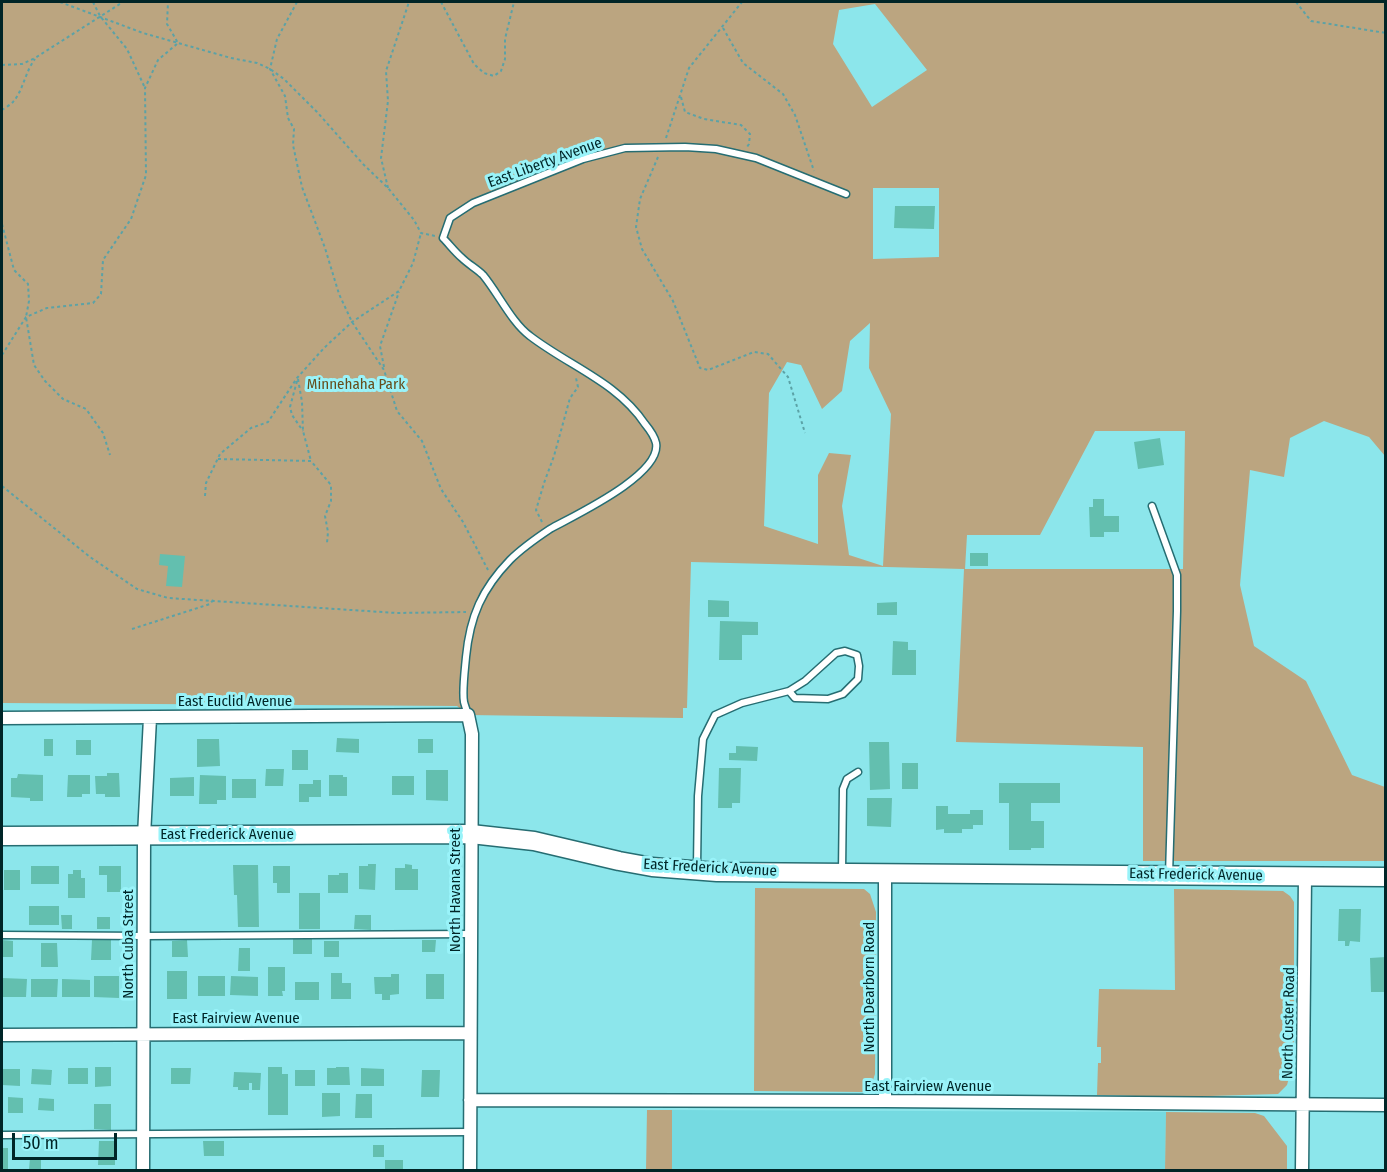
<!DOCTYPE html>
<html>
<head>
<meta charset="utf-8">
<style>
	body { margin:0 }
	#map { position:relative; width:1387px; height:1172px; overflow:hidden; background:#8ce6eb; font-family:"Fira Sans Condensed",sans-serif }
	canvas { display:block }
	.frame { position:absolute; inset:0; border:3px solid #002527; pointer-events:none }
	.scale { position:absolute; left:12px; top:1133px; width:105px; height:27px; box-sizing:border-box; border:3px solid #002527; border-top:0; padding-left:8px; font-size:18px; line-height:21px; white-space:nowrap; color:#002527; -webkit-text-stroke:4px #99f3f9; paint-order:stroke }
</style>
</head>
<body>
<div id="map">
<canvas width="1387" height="1172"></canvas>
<div class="frame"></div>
<div class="scale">50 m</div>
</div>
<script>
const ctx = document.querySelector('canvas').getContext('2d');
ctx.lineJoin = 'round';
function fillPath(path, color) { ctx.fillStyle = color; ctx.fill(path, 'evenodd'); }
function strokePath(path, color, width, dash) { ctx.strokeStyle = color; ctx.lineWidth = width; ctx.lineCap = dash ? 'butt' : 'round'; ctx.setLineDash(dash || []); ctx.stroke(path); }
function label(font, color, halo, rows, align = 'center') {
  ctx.font = font + ' "Fira Sans Condensed",sans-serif'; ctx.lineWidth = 6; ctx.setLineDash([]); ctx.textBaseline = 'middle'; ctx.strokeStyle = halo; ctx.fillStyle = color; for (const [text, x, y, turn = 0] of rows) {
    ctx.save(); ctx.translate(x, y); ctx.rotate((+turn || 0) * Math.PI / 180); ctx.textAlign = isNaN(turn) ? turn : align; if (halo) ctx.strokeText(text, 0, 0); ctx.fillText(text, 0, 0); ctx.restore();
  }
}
fillPath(new Path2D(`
	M672 1110 1166 1112 1165 1170H672Z`), '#75dae1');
fillPath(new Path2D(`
	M2 2H1385V456L1369 437 1324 421 1290 438 1284 477 1250 470 1240 585 1254 646 1306 681 1352 775 1385 787V861H1143V747L956 742 964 569 691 562 687 708H683V718L468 715 457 706 2 703ZM875 4 927 70 872 107 833 44 839 10ZM873 188H939V257L873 259ZM870 323 869 368 891 414 883 566 849 555 842 506 851 455 829 453 818 475V544L764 526 769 393 787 362 801 365 822 409 842 391 850 341ZM1095 431H1185L1183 569H965L967 535H1040Z
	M755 888 864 889 870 894 876 912 875 1074 871 1086 865 1092 754 1091Z
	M1174 889 1283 891 1290 896 1294 902V1060L1287 1085 1278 1094 1177 1097 1097 1095 1098 1063H1101V1047H1097L1099 989 1175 990Z
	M647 1110H672V1170H646Z
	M1166 1112 1255 1113 1264 1116 1287 1146V1170H1165Z`), '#bba580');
fillPath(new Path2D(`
	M895 206H935L934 229 894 228Z
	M1160 438 1164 465 1138 469 1134 442Z
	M1093 499H1104V516H1119V532H1104V537H1090L1089 507H1093Z
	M970 553H988V566H970Z
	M160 554 185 556 182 587 166 586 168 566 159 565Z
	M708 600 729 601V617H708Z
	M897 602V615H877V603Z
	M720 621 758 622V635H742V660H719Z
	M893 641 908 642V650H916V675H892Z
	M337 738 359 739V753L336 752Z
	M44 739H53V756H44Z
	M197 739H219L220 766 197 767Z
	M418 739H433V753H418Z
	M76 740H91V755H76Z
	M869 742H889L890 789 870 790Z
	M736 746 758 747 757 761 729 760V753H736Z
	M292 750H308V770H292Z
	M902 763H918V789H902Z
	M719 768H741L740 803H732V808H718Z
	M266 769H284L283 786H265Z
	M426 770H448V801L426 800Z
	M107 773H119L120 797H105V794H96L95 776H107Z
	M18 774 43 775V801H30V798L11 797V778H17Z
	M68 775H90V794H82V797H67Z
	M200 775 226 776V800H217V804H199Z
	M329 775H343V777H347V796H329Z
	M392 776H414V795H392Z
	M194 777V796H170V778Z
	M232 779H256V798H232Z
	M313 780H321V797H309V802H299V784H313Z
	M999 783H1060V803H1031V821H1044V848H1031V850H1009V803H999Z
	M867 798H892L891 827 867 826Z
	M936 806H948V814H970V810H983V825H973V829H962V833H944V829L936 830Z
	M368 864H376L375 890 359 889V866H368Z
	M405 864 412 865V869H418V890H395V868H405Z
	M233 865H258L259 927H238L237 895H234Z
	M31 866H59V884H31Z
	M99 866H121V892H107V875H99Z
	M273 866H290V893H277V883H273Z
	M4 870H20V890H4Z
	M73 870H81V878H85V898H68V874H73Z
	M339 873H348V893H328V875H339Z
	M299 893H320V929H299Z
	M29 906H59V925H29Z
	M1339 909H1361L1360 942 1350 941 1349 946H1345V941H1338Z
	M61 915H72V929H62Z
	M355 915H371V930L354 929Z
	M97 917H110V929H97Z
	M293 938H312V954H293Z
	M2 940 13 941V957H2Z
	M92 940H111V960H91Z
	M187 940 188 957H172V941Z
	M422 940H436L435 952H422Z
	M324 941H339V957H324Z
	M41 943H57L58 967H41Z
	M239 948H250V971H238Z
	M1386 957V992H1371L1370 958Z
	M268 967H285V991H282L283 996H268Z
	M167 971H187V999H167Z
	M331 973H342V983H351V999H331Z
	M391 974H399V994L390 995V1000H382V994H375L374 977H391Z
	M426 974H444V999H426Z
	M94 976H119V998L94 997Z
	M198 976H225V996H198Z
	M231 976 258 977V996L230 995Z
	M2 978 27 979 26 997H2Z
	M31 979H58L57 997H31Z
	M62 979 90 980V997H62Z
	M295 982H319V1000H295Z
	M95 1067H111V1086L95 1087Z
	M268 1067H282V1074H288V1115H268Z
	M336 1067H349L350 1085H327V1068H336Z
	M68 1068H88V1084H68Z
	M171 1068H191L190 1084H171Z
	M361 1068 384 1069V1086H361Z
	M2 1069H20V1086L2 1085Z
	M32 1069 52 1070 51 1085 31 1084Z
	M295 1070H315V1086H295Z
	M422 1070H440L439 1097H421Z
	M234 1072 261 1073 260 1090H252V1083H249V1090H238V1087H233Z
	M322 1093H340V1116L322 1117Z
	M356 1094H372V1118H355Z
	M8 1097 23 1098V1113H8Z
	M39 1098 54 1099V1111L38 1110Z
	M94 1104H111V1130L94 1129Z
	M99 1141H115V1165H98Z
	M203 1141H224V1156H204Z
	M373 1145H384V1157H373Z
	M2 1148H8V1170H2Z
	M30 1158 41 1159V1170H29Z
	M385 1160H403V1170H385Z`), '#63bfaf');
const service = new Path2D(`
	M1152 506 1177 575V611L1169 875
	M468 715C467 711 465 706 464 702 462 691 465 669 466 657 470 616 482 589 510 560 521 549 538 537 550 529 573 516 662 475 656 443 654 435 650 430 645 424 617 382 569 366 530 336 512 323 498 293 483 275 477 269 468 264 462 258 455 252 449 244 443 238L450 218 473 203 583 159 625 148 685 147 716 149 756 158 846 194
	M697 867 698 796 703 739 715 715 742 703 789 691 805 681 836 653 845 651 857 655 859 666 858 679 843 694 828 699 795 698 789 691
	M842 872 843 789 847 779 858 772
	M2 935 144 936 471 934
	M2 1135 470 1132`);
const minor = new Path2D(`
	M2 718 468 715 472 734 470 1170
	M2 1035 470 1033
	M470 1100 885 1101 1386 1105
	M885 1101V873
	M143 1170 144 836 150 718
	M1302 1170 1305 877`);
const secondary = new Path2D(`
	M2 836 471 834 534 841 619 861 652 867 717 872 1386 877`);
strokePath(service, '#266d72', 9);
strokePath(minor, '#266d72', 15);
strokePath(secondary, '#266d72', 21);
strokePath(new Path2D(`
	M60 2 143 33 231 58 257 63 270 69 284 79 317 112 364 165 388 188 414 220 421 233 435 236
	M93 2 100 16 127 49 145 88
	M297 2 277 39 270 69 285 96 288 118 294 129 293 145 302 187 325 248 339 294 352 322 384 370 397 411 422 441 441 489 463 522 488 570
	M441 2 474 64 484 73 494 76 501 71 505 59V39L514 2
	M1296 2 1311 21 1386 33
	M723 28 743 63 783 94 795 115 814 171
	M2 65 22 64 35 58 123 2
	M681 97 685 112 704 119 741 125 750 134 749 144 747 147
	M2 110C5 108 10 105 13 102 23 91 25 72 35 59
	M666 138 689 68 742 2
	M658 157 640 199 636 227 642 249 673 301 700 368 708 370 754 352 768 354 788 377 805 433
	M388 188 381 158 388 101 386 71 409 2
	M2 224 14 270 28 284 29 301 26 317 34 365 45 381 63 399 86 409 103 433 110 455
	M2 355 26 317 47 308 93 303 101 294 103 260 131 219 146 175 145 88 158 60 178 43 167 24 168 2
	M384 367 380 346 399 292
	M298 379 302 402 303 431 311 461
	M297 381 290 407 292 415 303 431
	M218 459 311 461 331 485V501L325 516 328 532 327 543
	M2 486 90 557 137 589 168 598 397 613 466 612
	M205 496 206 483 220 454 251 428 268 422 297 378 324 348 352 322 399 291 413 263 421 233
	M542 522 536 510 544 483 554 456 570 398 578 387 576 378
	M132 629 210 604 213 600`), '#5ba2a6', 2, [3, 3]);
strokePath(service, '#fff', 6);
strokePath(minor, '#fff', 12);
strokePath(secondary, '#fff', 18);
label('15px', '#002527', '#99f3f9', [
	["East Liberty Avenue",545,163,-20],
	["East Euclid Avenue",235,702],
	["East Frederick Avenue",227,835],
	["East Frederick Avenue",710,868,3],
	["East Frederick Avenue",1196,875,1],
	["North Havana Street",456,890,-90],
	["North Cuba Street",129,944,-90],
	["North Dearborn Road",870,987,-90],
	["East Fairview Avenue",236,1019],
	["North Custer Road",1289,1023,-89],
	["East Fairview Avenue",928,1087]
]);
label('15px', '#664d1c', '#99f3f9', [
	["Minnehaha Park",356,385]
]);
</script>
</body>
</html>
